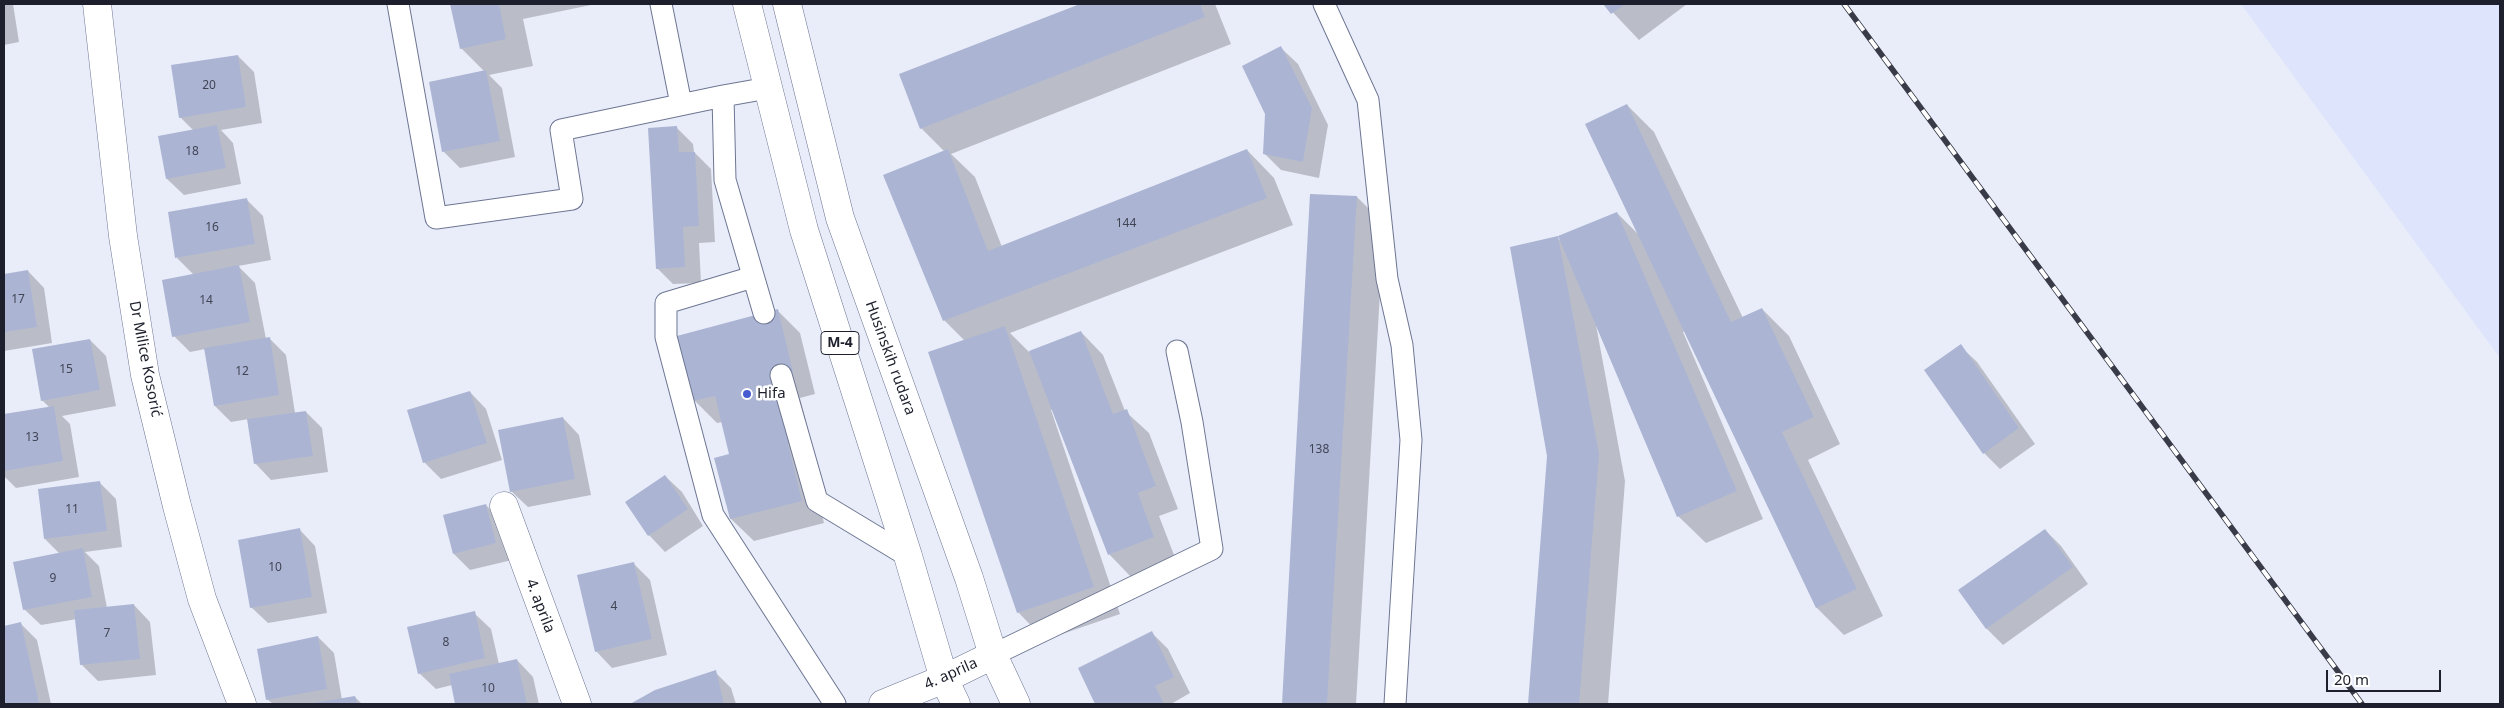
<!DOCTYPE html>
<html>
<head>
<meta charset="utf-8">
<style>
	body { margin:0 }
	#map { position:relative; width:2504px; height:708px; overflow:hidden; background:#e9edfa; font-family:"Noto Sans",sans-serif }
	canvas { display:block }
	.frame { position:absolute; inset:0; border:5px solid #1d202c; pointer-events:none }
	.scale { position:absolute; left:2326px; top:670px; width:115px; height:22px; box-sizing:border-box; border:2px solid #1d202c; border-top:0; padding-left:6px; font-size:15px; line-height:18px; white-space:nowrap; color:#1d202c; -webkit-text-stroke:4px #fff; paint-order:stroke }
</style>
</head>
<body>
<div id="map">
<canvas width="2504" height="708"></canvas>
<div class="frame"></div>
<div class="scale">20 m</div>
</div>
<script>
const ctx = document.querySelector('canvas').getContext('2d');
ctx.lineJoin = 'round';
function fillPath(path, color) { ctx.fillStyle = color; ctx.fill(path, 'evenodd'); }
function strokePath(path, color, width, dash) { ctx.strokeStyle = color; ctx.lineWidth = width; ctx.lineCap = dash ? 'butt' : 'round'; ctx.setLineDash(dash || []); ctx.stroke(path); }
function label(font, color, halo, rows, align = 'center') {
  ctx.font = font + ' "Noto Sans",sans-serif'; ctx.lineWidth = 5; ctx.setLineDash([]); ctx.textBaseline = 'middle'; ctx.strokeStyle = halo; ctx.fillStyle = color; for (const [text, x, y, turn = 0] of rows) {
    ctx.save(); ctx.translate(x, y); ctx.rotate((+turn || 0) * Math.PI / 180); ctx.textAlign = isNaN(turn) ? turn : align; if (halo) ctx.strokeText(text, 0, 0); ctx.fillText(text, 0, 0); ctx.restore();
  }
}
fillPath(new Path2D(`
	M2241 4H2500V358Z`), '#dde4fb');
fillPath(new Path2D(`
	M4 4H13L19 42 4 45Z
	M452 4H596L523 19 533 66 489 75 502 88 515 157 460 168 444 152 430 82 485 72 461 48Z
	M1083 4H1215L1231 44 951 154 975 177 1002 247 1247 150 1274 178 1293 225 1010 333 1029 352 1081 332 1103 355 1125 411 1149 433 1178 509 1159 516 1176 560 1131 577 1109 554 1053 409 1051 410 1120 614 1045 640 1018 612 965 341 944 320 945 152 921 128 901 75Z
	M1605 4H1687L1639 40Z
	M1281 48 1298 64 1328 125 1319 178 1281 170 1265 154Z
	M238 56 254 72 262 123 221 130 233 143 241 184 184 195 167 179 193 130 180 117Z
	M1627 105 1654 132 1743 318 1762 309 1789 336 1840 444 1808 460 1883 616 1844 635 1817 608 1685 331 1683 332 1763 519 1706 543 1678 516 1596 325 1625 481 1608 704H1529L1548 456 1557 238 1561 241 1617 213 1639 235Z
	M677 128 693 144 694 152 711 169 715 242 699 243 701 283 673 284 657 268Z
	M1311 195 1357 197 1384 224 1356 704H1284Z
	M247 200 263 216 271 260 238 266 255 283 266 339 269 338 286 355 295 413 306 412 322 428 328 472 271 480 255 463 249 419 231 422 215 406 205 349 190 352 174 336 194 275 177 258Z
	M28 271 44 288 52 343 4 351V275Z
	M778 311 800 333 815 394 800 398 817 464 810 467 824 523 754 541 731 519V455L722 422 717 423 695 401 678 336Z
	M90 340 106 356 116 406 62 416 70 424 79 477 16 488 4 476V415L50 408 42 400Z
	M1960 346 1977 362 2035 444 2000 469 1984 453Z
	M470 392 486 409 502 460 441 479 424 462Z
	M563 418 579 435 591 495 528 507 511 491Z
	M665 476 682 492 703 526 665 552 649 535Z
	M99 482 116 499 122 547 85 552 99 566 107 608 134 605 150 622 156 675 98 681 81 664 77 619 41 625 24 609 60 554 45 539Z
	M486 505 502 522 512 560 470 570 454 554Z
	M299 529 315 546 327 613 268 623 251 607Z
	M2045 530 2061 546 2088 584 2003 645 1986 628Z
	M634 564 650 580 667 655 612 668 596 651Z
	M474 613 491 629 499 664 517 660 533 677 539 704H456L452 685 436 689 419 673Z
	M21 624 37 640 51 704H4V628Z
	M1152 633 1168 649 1190 693 1171 704H1097L1079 669Z
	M318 637 334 653 342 700 355 697 362 704H273L267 699Z
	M715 672 731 688 736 704H632L655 691Z`), '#0003');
fillPath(new Path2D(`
	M450 4H499L506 39 460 49Z
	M1080 4H1200L1205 17 920 129 899 74Z
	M1603 4H1625L1611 14Z
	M1281 46 1312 108 1303 162 1263 154 1265 114 1242 66Z
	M238 55 246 107 179 118 171 65Z
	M486 70 500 141 442 152 429 82Z
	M1627 104 1731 322 1762 308 1814 417 1782 432 1857 589 1816 608 1585 124Z
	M217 125 226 168 166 179 158 136Z
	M677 126 679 152H695L699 226 683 227 685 267 656 269 648 128Z
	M948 149 988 251 1247 149 1267 198 943 321 883 175Z
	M1310 194 1357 196 1327 704H1282Z
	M247 198 255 244 175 258 168 212Z
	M1617 212 1737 491 1677 517 1558 236Z
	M1558 236 1599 454 1579 704H1528L1547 456 1510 247Z
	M239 265 250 322 172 337 162 280Z
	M28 270 37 327 4 332V274Z
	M778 309 793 372 778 376 795 442 788 444 802 501 730 519 714 458 729 454 715 396 693 401 677 336Z
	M1005 326 1094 587 1017 613 928 352Z
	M1081 331 1113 414 1127 409 1156 486 1138 493 1154 537 1108 555 1029 351Z
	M270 337 279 395 214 406 204 348Z
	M90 339 100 390 41 401 32 349Z
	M1961 344 2019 428 1983 454 1924 370Z
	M470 391 487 443 423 463 407 410Z
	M54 406 63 461 4 471V414Z
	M306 411 313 456 254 464 247 419Z
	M563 417 575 479 510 492 498 430Z
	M665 475 688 509 648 536 625 502Z
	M100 481 107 531 44 539 38 489Z
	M486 504 496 543 453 554 443 515Z
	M300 528 312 597 250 608 238 540Z
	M2045 529 2073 567 1986 629 1958 590Z
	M83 548 92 597 23 610 13 562Z
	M634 562 652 639 595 652 577 575Z
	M134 604 140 659 80 665 74 610Z
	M475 611 485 658 418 674 407 627Z
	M21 622 39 703 4 704V626Z
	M1152 631 1174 677 1155 686 1164 704H1095L1078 668Z
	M318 636 327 689 266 700 257 649Z
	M517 659 527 704H455L449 674Z
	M716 670 724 704H630L655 690Z
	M355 696 357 704H313V703Z`), '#abb4d2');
const service = new Path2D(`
	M398 4 436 218 572 199 561 130 723 96
	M661 4 681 104
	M1324 4 1368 100 1387 279 1402 345 1411 440 1395 704
	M753 277 666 303V337L713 515 835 704
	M764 313 725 180 723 96 768 88
	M781 375 817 501 908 556
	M993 655 1212 549 1192 422 1177 351`);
const minor = new Path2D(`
	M97 4 123 236 145 375 177 506 202 599 242 704
	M504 506 577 704
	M883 704 944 679 993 655`);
const primary = new Path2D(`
	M747 4 804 230 908 556 944 679 956 704
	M787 4 840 218 969 578 993 655 1016 704`);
strokePath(service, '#6d7692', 23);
strokePath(minor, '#6d7692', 29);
strokePath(primary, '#6d7692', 29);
strokePath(service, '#fff', 21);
strokePath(minor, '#fff', 28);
strokePath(primary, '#fff', 28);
const rail = new Path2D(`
	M1844 4 2362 704`);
strokePath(rail, '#393c48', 5.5);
strokePath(rail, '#fff', 4, [11]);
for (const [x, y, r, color] of [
	[747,394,5,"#475acf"]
]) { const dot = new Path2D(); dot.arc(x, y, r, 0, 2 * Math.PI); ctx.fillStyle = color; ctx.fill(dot); strokePath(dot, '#fff', 2); }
label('12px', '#404556', null, [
	["20",209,86],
	["18",192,152],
	["144",1126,224],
	["16",212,228],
	["17",18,300],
	["14",206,301],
	["15",66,370],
	["12",242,372],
	["13",32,438],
	["138",1319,450],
	["11",72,510],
	["10",275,568],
	["9",53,579],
	["4",614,607],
	["7",107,634],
	["8",446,643],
	["10",488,689]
]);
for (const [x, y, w] of [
	[840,343,38]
]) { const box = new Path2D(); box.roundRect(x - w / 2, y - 11.5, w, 23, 4); ctx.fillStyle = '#fff'; ctx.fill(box); strokePath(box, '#1d202c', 1); }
label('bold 14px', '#1d202c', null, [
	["M-4",840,343]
]);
label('15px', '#1d202c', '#fff', [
	["Husinskih rudara",890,358,70],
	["Dr Milice Kosorić",145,359,79],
	["4. aprila",540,606,69],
	["4. aprila",951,674,-24]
]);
label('15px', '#1d202c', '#fff', [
	["Hifa",757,394]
], 'left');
</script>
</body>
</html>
